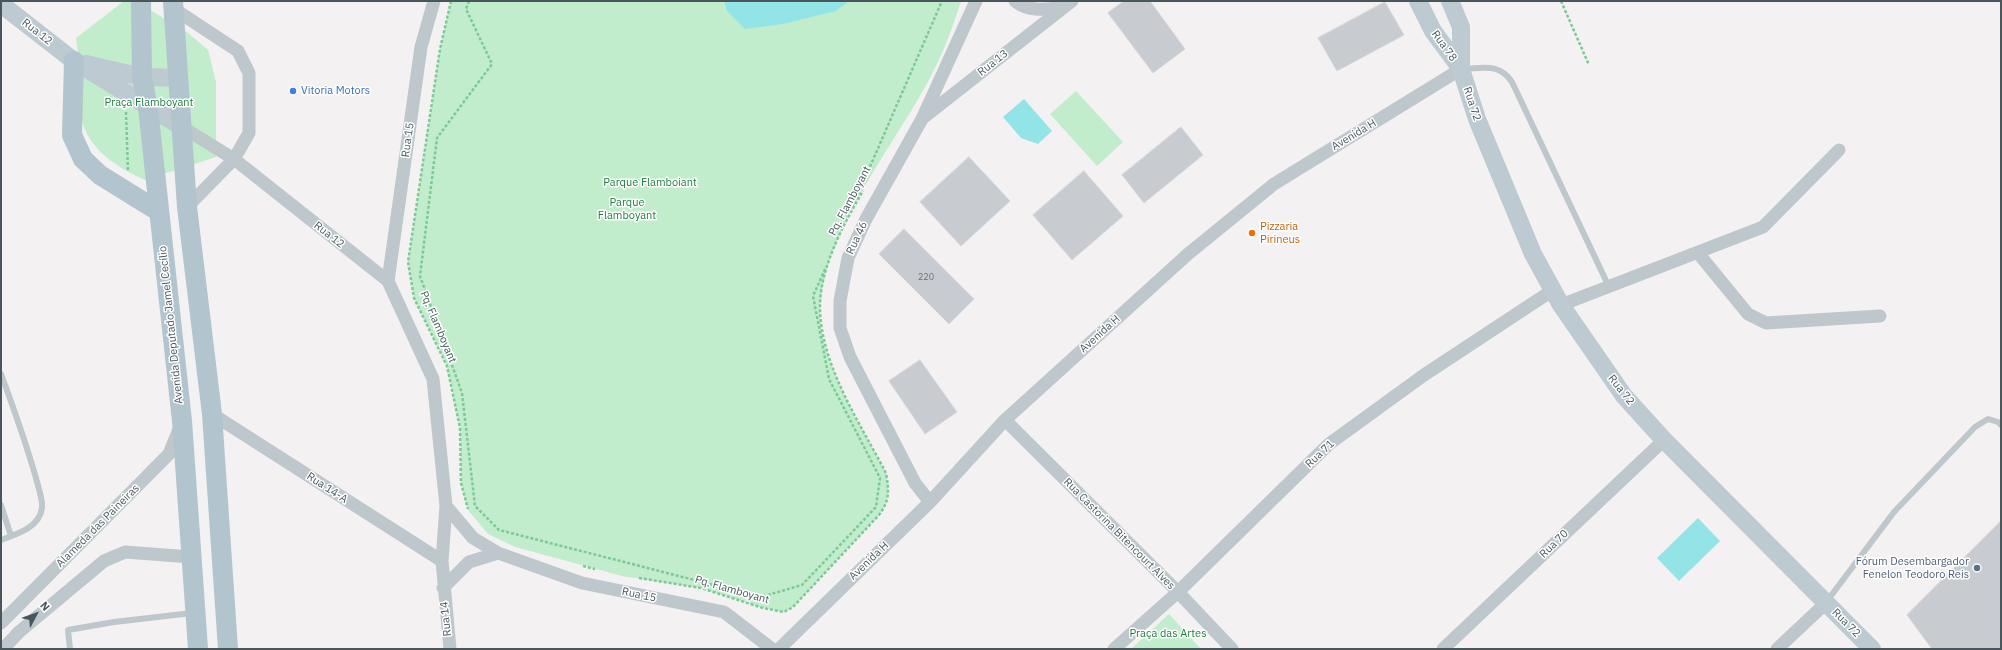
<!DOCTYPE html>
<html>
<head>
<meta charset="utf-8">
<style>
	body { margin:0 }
	#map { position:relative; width:2002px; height:650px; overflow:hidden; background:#f3f1f1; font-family:"IBM Plex Sans",sans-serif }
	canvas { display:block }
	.frame { position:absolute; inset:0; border:2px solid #49575d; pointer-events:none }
	.north { position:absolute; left:16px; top:594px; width:40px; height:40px; -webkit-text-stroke:3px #fff; paint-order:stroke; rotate:49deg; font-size:11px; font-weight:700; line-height:16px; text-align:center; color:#49575d }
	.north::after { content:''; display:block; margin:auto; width:14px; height:18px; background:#49575d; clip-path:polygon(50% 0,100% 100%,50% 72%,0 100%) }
</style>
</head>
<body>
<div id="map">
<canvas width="2002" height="650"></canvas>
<div class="frame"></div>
<div class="north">N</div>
</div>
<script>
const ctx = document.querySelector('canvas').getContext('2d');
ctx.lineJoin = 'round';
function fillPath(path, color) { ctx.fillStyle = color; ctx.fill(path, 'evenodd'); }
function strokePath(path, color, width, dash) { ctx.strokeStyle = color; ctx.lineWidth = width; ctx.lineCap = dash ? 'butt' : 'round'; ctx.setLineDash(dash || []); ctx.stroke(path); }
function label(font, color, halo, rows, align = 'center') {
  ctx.font = font + ' "IBM Plex Sans",sans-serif'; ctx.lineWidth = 3; ctx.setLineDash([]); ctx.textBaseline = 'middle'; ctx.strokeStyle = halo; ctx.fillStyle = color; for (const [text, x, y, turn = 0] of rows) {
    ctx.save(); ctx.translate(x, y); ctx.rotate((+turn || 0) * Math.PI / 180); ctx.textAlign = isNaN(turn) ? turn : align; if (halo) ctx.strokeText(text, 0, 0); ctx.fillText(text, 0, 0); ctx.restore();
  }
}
fillPath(new Path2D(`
	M124 1H135L187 32 208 50 216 82V157L145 180C114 166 83 146 80 109 80 102 82 94 81 87 81 71 78 54 76 38Z
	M451 1H961C953 26 944 51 932 74 895 147 807 249 822 333 831 380 864 431 886 473 889 491 890 500 879 515L793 607 784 612 763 608 701 588 622 576 515 547 488 534 468 510 461 483 460 428 447 366 414 298 408 262 440 49Z
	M1076 91 1123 142 1097 166 1050 114Z
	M1169 614 1201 649H1131Z`), '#c2edcc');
fillPath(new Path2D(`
	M724 1H849L836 11 783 24 745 29 727 11Z
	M1024 99 1052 131 1038 144 1021 138 1003 117Z
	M1698 518 1720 541 1679 581 1657 558Z`), '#92e4e7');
const building = new Path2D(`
	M1124 1H1150L1185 49 1153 73 1108 13Z
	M1385 2 1404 35 1337 71 1318 38Z
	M1181 127 1203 155 1144 203 1122 175Z
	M969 157 1010 201 961 246 920 202Z
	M1084 171 1123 216 1072 260 1033 215Z
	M904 229 974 299 949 324 879 254Z
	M920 360 957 412 925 434 889 381Z
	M2001 521V649H1932L1907 615Z`);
fillPath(building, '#c8ccd0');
strokePath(building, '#d5d8db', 1);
strokePath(new Path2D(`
	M451 1 440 49 408 262 414 298 447 366 460 428 461 483 468 509
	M469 1 466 9 492 64 437 138 420 276 462 393 475 506 499 530 761 597 802 585 876 507 880 478 829 379 813 296 826 267
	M1561 1 1589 65
	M126 112 128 171
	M852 208 942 1
	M583 566 595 569
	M639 578 701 588 763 608 784 612 793 607 879 515C890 500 889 491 886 473 860 423 819 363 820 304 821 266 844 223 863 191`), '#7cc996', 2.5, [3, 2]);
strokePath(new Path2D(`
	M1464 69C1484 68 1499 63 1512 82L1609 287
	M1 374C14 409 26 443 36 478 38 487 43 499 42 508 39 528 17 534 1 540
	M1 505 11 536
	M1827 601 1894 512 1975 427 1988 419 1998 422 2001 425
	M70 649 68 630 114 622 192 613`), '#bdc7cc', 6);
strokePath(new Path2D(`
	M1015 1C1028 12 1046 10 1062 7
	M174 9 238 51 249 73V133L234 159 187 207
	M923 118 1072 1
	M182 127 234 159 388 281 433 379 446 506 442 561 450 649
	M1698 253 1748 314 1766 323 1880 316
	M388 281 421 47 434 1
	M1561 305 1763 227 1839 150
	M212 414 442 561
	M1005 420 1178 592 1232 649
	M930 502 915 483 850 357 840 328V301L848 258 866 219 922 119 976 1
	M446 506 473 538 498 553 582 583 724 612 772 649
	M443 588 469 562 498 553
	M1 623 169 454 180 427
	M3 649 19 632 104 561 125 552 191 557
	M779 649 930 502 1005 420 1188 254 1274 184 1461 69
	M1114 649 1178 592 1329 444 1424 375 1553 290
	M1443 649 1664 440
	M1777 649 1826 603`), '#bdc7cc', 13);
strokePath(new Path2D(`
	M1418 1 1433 31 1461 69
	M1450 1 1461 27V69L1477 119 1533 254 1561 305 1624 396 1664 440 1872 649
	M1 4 74 61 182 127
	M86 64 142 77 179 78`), '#bdcad1', 18);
strokePath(new Path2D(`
	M141 1 142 77 148 108 182 421 198 649
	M173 1 187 207 212 414 228 649
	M74 61 72 135 83 159 100 175 158 211`), '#b2c4cd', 20);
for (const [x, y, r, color] of [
	[293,91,4,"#3f7fe0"],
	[1252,233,4,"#e8710a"],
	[1977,568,4,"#5c6f8a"]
]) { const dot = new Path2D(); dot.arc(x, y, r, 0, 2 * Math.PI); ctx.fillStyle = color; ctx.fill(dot); strokePath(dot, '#fff', 1.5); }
label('9px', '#69747a', null, [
	["220",926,277]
]);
label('11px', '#49575d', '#fff', [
	["Rua 12",37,32,38],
	["Rua 78",1444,46,54],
	["Rua 13",993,63,-38],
	["Rua 72",1472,104,72],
	["Avenida H",1354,135,-31],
	["Rua 15",408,140,-82],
	["Pq. Flamboyant",850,201,-62],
	["Rua 12",329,235,38],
	["Rua 46",857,238,-65],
	["Avenida Deputado Jamel Cecílio",171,325,-96],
	["Pq. Flamboyant",438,327,67],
	["Avenida H",1100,334,-42],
	["Rua 72",1621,390,52],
	["Rua 71",1320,454,-43],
	["Rua 14-A",327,488,33],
	["Alameda das Paineiras",98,526,-45],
	["Rua Castorina Bitencourt Alves",1119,534,45],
	["Rua 70",1554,544,-44],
	["Avenida H",869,561,-44],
	["Pq. Flamboyant",732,590,16],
	["Rua 15",639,595,12],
	["Rua 14",446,619,-96],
	["Rua 72",1846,623,45]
]);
label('11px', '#366cbe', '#fff', [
	["Vitoria Motors",301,91]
], 'left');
label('11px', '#1d7b3d', '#fff', [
	["Praça Flamboyant",149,103],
	["Parque Flamboiant",650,183],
	["Parque",627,203],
	["Flamboyant",627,216],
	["Praça das Artes",1168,634]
]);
label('11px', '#c56008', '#fff', [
	["Pizzaria",1260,227],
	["Pirineus",1260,240]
], 'left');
label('11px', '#4e5e75', '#fff', [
	["Fórum Desembargador",1969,562],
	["Fenelon Teodoro Reis",1969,575]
], 'right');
</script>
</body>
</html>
